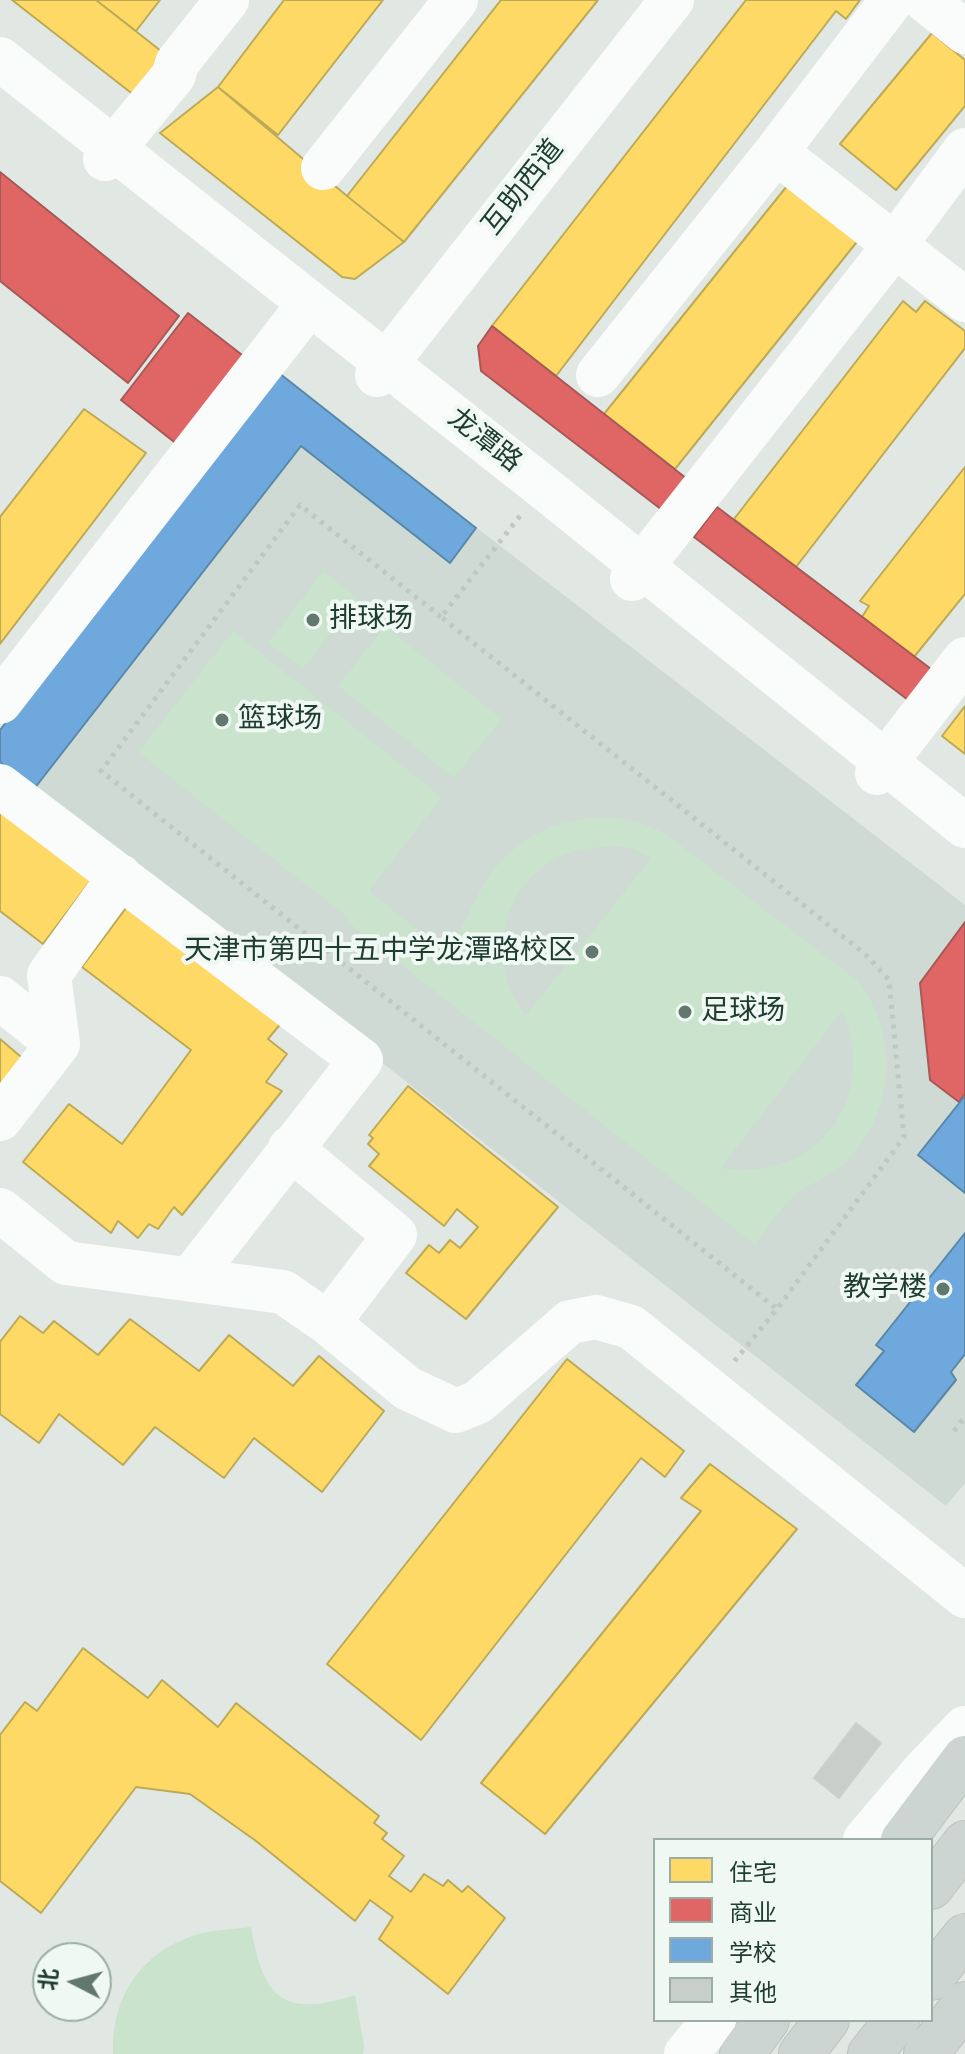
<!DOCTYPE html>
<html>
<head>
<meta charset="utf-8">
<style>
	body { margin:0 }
	#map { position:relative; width:965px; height:2054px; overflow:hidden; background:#e1e8e4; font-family:"Sofia Sans Condensed","Noto Sans SC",sans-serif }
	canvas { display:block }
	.legend { position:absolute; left:653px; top:1838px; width:280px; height:184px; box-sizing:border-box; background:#eff8f2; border:2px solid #9bada4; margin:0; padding:10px 14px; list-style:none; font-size:24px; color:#1e3c2f }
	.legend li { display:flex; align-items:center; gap:16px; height:40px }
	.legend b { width:40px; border:2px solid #9bada4 }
	.north { position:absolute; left:32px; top:1942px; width:80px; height:80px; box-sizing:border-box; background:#eff8f2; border:2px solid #9bada4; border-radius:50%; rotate:276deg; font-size:22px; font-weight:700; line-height:32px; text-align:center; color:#1e3c2f }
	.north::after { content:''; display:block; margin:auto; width:28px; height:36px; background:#62786e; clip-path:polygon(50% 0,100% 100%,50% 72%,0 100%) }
</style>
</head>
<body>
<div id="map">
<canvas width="965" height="2054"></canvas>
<ul class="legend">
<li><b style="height:22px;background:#ffd966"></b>住宅</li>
<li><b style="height:22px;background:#e06666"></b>商业</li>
<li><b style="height:22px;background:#6fa8dc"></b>学校</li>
<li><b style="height:22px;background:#c8cfcb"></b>其他</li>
</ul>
<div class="north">北</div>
</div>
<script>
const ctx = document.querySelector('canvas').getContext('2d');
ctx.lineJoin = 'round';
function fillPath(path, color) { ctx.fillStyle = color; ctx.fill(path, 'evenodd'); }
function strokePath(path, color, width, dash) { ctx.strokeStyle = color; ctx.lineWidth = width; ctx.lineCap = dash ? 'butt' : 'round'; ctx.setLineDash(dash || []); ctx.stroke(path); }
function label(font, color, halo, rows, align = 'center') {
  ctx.font = font + ' "Sofia Sans Condensed","Noto Sans SC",sans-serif'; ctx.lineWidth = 8; ctx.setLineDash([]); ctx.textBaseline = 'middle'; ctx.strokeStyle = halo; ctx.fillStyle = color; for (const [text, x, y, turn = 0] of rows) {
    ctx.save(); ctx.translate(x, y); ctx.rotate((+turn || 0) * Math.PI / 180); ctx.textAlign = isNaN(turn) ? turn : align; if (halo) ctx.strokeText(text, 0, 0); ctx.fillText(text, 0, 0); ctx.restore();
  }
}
fillPath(new Path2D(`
	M301 446 418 538 446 504 965 905V922L920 983 930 1080 958 1102 965 1094V1483L946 1506 34 789Z`), '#cedad3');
fillPath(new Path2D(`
	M323 571 358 598 303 669 268 643Z
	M385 626 502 719 454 778 338 686Z
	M233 631 442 797 369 891 445 951C464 929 473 900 489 876 528 820 606 801 666 834L858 981C900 1034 895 1110 848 1160 834 1175 814 1181 798 1193 781 1207 768 1227 755 1245L346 921 348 918 138 752ZM617 846 633 849 651 858 526 1015C486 967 499 889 556 859 574 849 596 847 617 846ZM843 1010C846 1022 851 1034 852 1046 861 1127 799 1180 721 1168Z
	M251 1927C263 1999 283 2018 355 1995L364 2045 363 2054H113C111 1998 140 1953 195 1935 212 1930 233 1929 251 1927Z`), '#c9e3cc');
const homes = new Path2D(`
	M12 0H96L170 58 139 99Z
	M96 0H160L136 31Z
	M284 0H383L278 135 218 87Z
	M501 0H598L404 242 347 196Z
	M746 0H860L846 19 836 11 556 376 492 326Z
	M932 33 965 60V106L896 190 840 144Z
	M218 87 347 196 404 242 355 279 342 277 160 133Z
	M791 181 860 238 675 469 604 414Z
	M903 301 916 312 925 301 965 331V348L796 567 734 519Z
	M84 409 146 453 0 644V517Z
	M965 467V594L914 657 862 617 869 606 860 601Z
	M965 706V754L942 736Z
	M0 811 91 880 43 944 0 911Z
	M129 904 282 1022 268 1039 287 1054 266 1082 282 1091 182 1215 174 1207 158 1229 149 1224 138 1238 118 1221 111 1233 23 1162 69 1104 122 1144 191 1050 82 967Z
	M0 1039 27 1062 0 1098Z
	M408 1086 558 1207 466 1319 406 1273 429 1245 439 1253 450 1240 460 1248 478 1227 457 1209 444 1226 369 1166 379 1154 368 1144 373 1138 369 1135Z
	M20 1316 43 1333 54 1321 98 1355 130 1319 199 1371 229 1335 293 1386 319 1356 384 1411 322 1492 254 1438 224 1478 155 1427 123 1465 59 1414 39 1443 0 1414V1342Z
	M567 1359 684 1451 665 1477 641 1458 421 1740 327 1664Z
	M710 1464 797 1529 545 1834 481 1783 701 1511 681 1498Z
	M83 1648 148 1698 162 1680 218 1727 236 1703 379 1816 374 1823 387 1833 382 1839 404 1856 389 1876 411 1892 424 1874 443 1886 448 1880 462 1892 468 1886 505 1918 448 1994 379 1939 393 1917 370 1900 355 1921 256 1841 190 1794 136 1787 41 1913 0 1881V1735L25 1702 37 1711Z`);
fillPath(homes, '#ffd966');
strokePath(homes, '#bcaa56', 2);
const shops = new Path2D(`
	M0 172 179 316 128 383 0 281Z
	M188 313 246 358 178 445 121 400Z
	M492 326 691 482 666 513 481 371 478 346Z
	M717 507 935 672 912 703 694 537Z
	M965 922V1094L959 1102 930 1080 920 983Z`);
fillPath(shops, '#e06666');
strokePath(shops, '#a65956', 2);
const schools = new Path2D(`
	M279 373 476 528 450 563 301 446 34 789 0 762V730Z
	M964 1097 965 1098V1193L918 1155Z
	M965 1233V1354L951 1372 956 1380 914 1432 856 1385 884 1351 876 1345Z`);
fillPath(schools, '#6fa8dc');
strokePath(schools, '#5788a8', 2);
const building = new Path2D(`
	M856 1723 881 1743 839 1798 814 1778Z`);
fillPath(building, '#c8cfcb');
strokePath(building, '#cad1cd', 2);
const major = new Path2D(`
	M903 1840 965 1758
	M931 1887 965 1843
	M931 1978 965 1936
	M742 2054 767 2020
	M801 2054 827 2020
	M870 2054 897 2020
	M926 2054 965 2004`);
strokePath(major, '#bbc5c0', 46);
strokePath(new Path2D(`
	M520 516 441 617 865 954 889 980 904 1137 777 1309 733 1363
	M441 617 300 505 101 771 777 1309
	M954 1431 965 1417`), '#bfc8c4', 5, [4, 6]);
strokePath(new Path2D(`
	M925 0 965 32
	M0 59 543 487 965 826
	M776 152 965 300
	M105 159 174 75 177 63 227 0
	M323 168 456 0
	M377 375 672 0
	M598 375 776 152 892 0
	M632 579 894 246 965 150
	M0 702 309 304
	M877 773 965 659
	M0 786 361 1060 191 1278
	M0 998 58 1044 0 1119
	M58 1044 49 975 120 876
	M290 1148 395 1235 328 1323
	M0 1210 66 1263 283 1292 328 1323 407 1388 456 1411 478 1402 570 1322 596 1317 631 1327 965 1596
	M865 1840 922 1773 965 1728
	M686 2054 714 2020`), '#fafcfb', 44);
strokePath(major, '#ccd5d1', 44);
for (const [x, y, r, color] of [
	[313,620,8,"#62786e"],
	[222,720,8,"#62786e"],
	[592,952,8,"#62786e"],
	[685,1012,8,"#62786e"],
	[943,1289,8,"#62786e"]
]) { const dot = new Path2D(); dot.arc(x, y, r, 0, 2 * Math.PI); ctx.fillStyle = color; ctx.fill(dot); strokePath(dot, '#eff8f2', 3); }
label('28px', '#1e3c2f', '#eff8f2', [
	["互助西道",524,188,-52],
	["龙潭路",484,441,38]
]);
label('28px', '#1e3c2f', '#eff8f2', [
	["排球场",329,620],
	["篮球场",238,720],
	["天津市第四十五中学龙潭路校区",576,952,"right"],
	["足球场",701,1012],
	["教学楼",927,1289,"right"]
], 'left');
</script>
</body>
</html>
